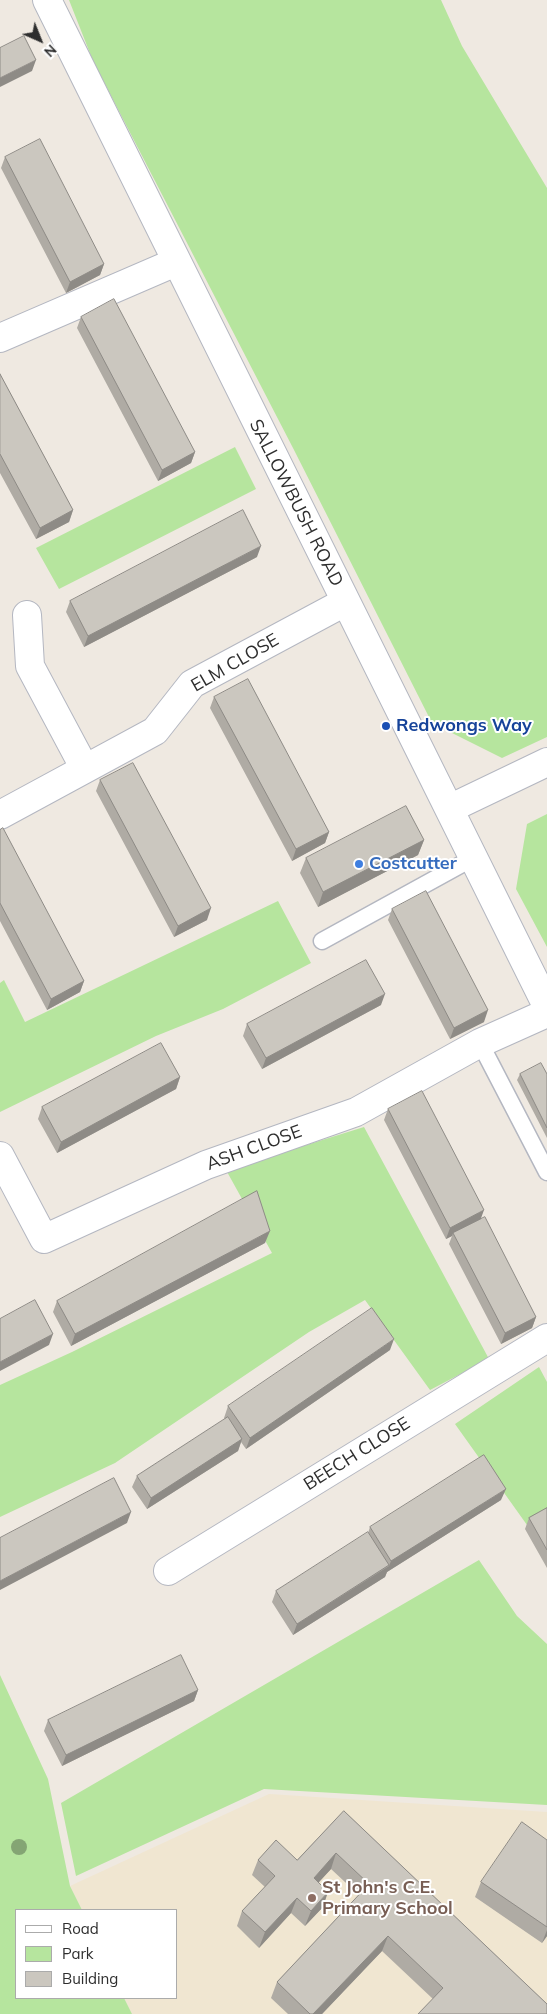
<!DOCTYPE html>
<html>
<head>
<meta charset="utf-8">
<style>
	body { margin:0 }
	#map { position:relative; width:547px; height:2014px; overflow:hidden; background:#efe9e1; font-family:Mulish,sans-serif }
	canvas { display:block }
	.legend { position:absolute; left:15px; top:1909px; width:162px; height:90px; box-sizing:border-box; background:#fff; border:1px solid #ababab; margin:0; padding:6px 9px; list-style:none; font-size:15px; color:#2e2e2e }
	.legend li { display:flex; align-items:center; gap:10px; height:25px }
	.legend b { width:25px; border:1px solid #ababab }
	.north { position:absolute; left:15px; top:15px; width:50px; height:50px; -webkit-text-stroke:4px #fff; paint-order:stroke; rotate:136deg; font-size:14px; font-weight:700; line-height:20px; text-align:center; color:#2e2e2e }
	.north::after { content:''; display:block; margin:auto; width:18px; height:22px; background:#2e2e2e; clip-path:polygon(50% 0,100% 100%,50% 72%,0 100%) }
</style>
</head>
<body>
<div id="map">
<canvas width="547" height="2014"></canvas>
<ul class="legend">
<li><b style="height:6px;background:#fff"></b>Road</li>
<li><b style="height:14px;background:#b6e59e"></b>Park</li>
<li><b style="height:14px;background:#cbc7bf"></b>Building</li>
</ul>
<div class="north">N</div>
</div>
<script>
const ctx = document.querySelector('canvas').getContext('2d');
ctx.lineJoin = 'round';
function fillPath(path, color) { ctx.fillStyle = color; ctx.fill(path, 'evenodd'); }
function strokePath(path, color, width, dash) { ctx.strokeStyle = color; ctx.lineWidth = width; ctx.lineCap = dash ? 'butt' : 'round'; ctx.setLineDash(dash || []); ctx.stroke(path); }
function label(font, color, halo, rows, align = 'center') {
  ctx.font = font + ' Mulish,sans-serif'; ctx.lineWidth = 4; ctx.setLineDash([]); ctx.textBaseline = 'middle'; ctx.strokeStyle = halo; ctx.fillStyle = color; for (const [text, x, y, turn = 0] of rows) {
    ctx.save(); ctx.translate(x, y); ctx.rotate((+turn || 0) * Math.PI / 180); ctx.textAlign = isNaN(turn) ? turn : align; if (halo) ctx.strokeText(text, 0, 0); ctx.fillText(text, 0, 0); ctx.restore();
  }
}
fillPath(new Path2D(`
	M269 1794 547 1812V2014H132L124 1998H176V1910H82L70 1886Z`), '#f0e6d1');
fillPath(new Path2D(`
	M69 0H441L462 46 547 188V737L502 758 432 723 293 448 93 61Z
	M235 447 256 489 59 589 36 548Z
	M547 814V947L516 889 527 824Z
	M278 901 311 963 223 1009 156 1036 0 1112V983L4 980 25 1022Z
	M364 1127 489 1359 430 1390 365 1300 309 1332 115 1463 0 1517V1385L72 1352 272 1253 226 1170Z
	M539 1367 547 1382V1514L527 1525 455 1424Z
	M479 1560 517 1616 547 1644V1805L264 1789 76 1876 61 1803Z
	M0 1675 48 1779 70 1886 82 1910H16V1998H124L132 2014H0Z`), '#b6e59e');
const lane = new Path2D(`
	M322 941 473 858
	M480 1043 547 1172`);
const street = new Path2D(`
	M0 338 176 262
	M27 615 30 666 85 769
	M0 815 155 731 192 684 345 602
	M0 1156 44 1239 206 1165 356 1112 480 1043 547 1013
	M168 1571 547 1338`);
const secondary = new Path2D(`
	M47 0 547 1006
	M449 809 547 762`);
strokePath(lane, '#b4b7c1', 19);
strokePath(street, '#b4b7c1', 30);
strokePath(secondary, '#b4b7c1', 30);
strokePath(lane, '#fff', 16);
strokePath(street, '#fff', 28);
strokePath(secondary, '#fff', 28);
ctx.fillStyle = '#84a574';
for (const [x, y] of [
	[19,1847]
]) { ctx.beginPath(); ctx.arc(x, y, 8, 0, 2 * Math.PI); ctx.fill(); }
fillPath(new Path2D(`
	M5 157 104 264 100 275 66 293 1 168Z
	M81 317 195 452 191 463 158 481 77 328Z
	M0 374 73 510 69 522 36 539 0 473Z
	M257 557 84 647 66 612 70 601Z
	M214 697 329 832 325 843 292 861 210 708Z
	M100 780 207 920 174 937 96 791Z
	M0 830 84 981 80 992 47 1010 0 921Z
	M424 840 418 855 318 907 300 873 306 858Z
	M392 909 484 1022 450 1039 388 920Z
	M381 1005 262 1069 243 1036 247 1024Z
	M520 1074H547V1138L517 1080Z
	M180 1077 176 1089 57 1153 38 1119 42 1107Z
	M388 1109 481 1218 536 1317 532 1328 501 1344 449 1244 452 1236 446 1239 384 1120Z
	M265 1243 71 1346 53 1312 57 1301Z
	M390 1350 246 1449 241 1442 238 1451 147 1509 132 1487 137 1476 225 1419 224 1418 228 1406Z
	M501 1500 387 1572 385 1577 293 1635 272 1602 276 1591 368 1533 370 1527Z
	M547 1508V1568L525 1529 529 1518Z
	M198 1690 194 1701 62 1766 44 1731 48 1720Z
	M344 1811 547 2004 433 1999 382 1951 322 2014H288L271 1998 277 1982 359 1895 331 1869 318 1883 323 1907 305 1926 291 1913 259 1948 237 1926 242 1911 265 1887 252 1875 258 1860H297Z
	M547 1840V1936L542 1943 475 1897 481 1882Z`), '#afaba4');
fillPath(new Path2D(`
	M36 60 32 71 0 87V78Z
	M104 264 100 275 66 293 70 282Z
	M195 452 191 463 158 481 162 470Z
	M73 510 69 522 36 539 40 528Z
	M261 546 257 557 84 647 88 636Z
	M329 832 325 843 292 861 296 849Z
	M424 840 418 855 318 907 323 892Z
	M211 908 207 920 174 937 178 926Z
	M84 981 80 992 47 1010 51 999Z
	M385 994 381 1005 262 1069 266 1058Z
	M488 1010 484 1022 450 1039 454 1028Z
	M180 1077 176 1089 57 1153 61 1142Z
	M484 1210 480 1221 453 1233 452 1236 446 1239 450 1228Z
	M270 1231 265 1243 71 1346 75 1334Z
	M536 1317 532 1328 501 1344 505 1333Z
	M53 1334 49 1345 0 1371V1362Z
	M394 1339 390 1350 246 1449 250 1438Z
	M242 1439 238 1451 147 1509 151 1498Z
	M506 1489 501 1500 387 1572 385 1577 293 1635 297 1624 389 1566 391 1561Z
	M131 1512 127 1523 0 1590V1581Z
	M198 1690 194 1701 62 1766 66 1755Z
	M336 1853 331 1869 308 1894 314 1878Z
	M328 1892 323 1907 305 1926 311 1911Z
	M297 1898 291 1913 259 1948 265 1932Z
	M547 1930V1936L542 1943Z
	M388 1936 382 1951 322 2014H313Z`), '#8e8b86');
const building = new Path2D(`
	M24 36 36 60 0 78V48Z
	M40 139 104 264 70 282 5 157Z
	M114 299 195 452 162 470 81 317Z
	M0 374 73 510 40 528 0 454Z
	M243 510 261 546 88 636 70 601Z
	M248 679 329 832 296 849 214 697Z
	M133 763 211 908 178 926 100 780Z
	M406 806 424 840 323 892 306 858Z
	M3 828 84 981 51 999 0 903V830Z
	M426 891 488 1010 454 1028 392 909Z
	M366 960 385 994 266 1058 247 1024Z
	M161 1043 180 1077 61 1142 42 1107Z
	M541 1063 547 1074V1128L520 1074Z
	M422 1091 484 1210 450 1228 388 1109Z
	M257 1191 270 1231 75 1334 57 1301Z
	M485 1217 536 1317 505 1333 453 1233Z
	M35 1300 53 1334 0 1362V1319Z
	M372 1308 394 1339 250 1438 228 1406Z
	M228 1417 242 1439 151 1498 137 1476Z
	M484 1455 506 1489 391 1561 370 1527Z
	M114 1478 131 1512 0 1581V1538Z
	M547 1508V1550L529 1518Z
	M368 1532 389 1565 297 1624 276 1591Z
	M181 1655 198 1690 66 1755 48 1720Z
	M344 1811 547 2004V2014H418L443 1988 388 1936 313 2014H310L277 1982 369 1884 336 1853 314 1878 328 1892 311 1911 297 1898 265 1932 242 1911 275 1876 258 1860 276 1840 297 1860Z
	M522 1822 547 1840V1927L481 1882Z`);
fillPath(building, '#cbc7bf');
strokePath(building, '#8e8b86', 1);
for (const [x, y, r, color] of [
	[386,726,5,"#1a4fb4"],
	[359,864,5,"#3f7fe0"],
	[312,1898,5,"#8d6e63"]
]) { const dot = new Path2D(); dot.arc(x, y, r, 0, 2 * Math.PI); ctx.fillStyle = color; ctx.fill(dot); strokePath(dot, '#fff', 2); }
label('18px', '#2e2e2e', '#fff', [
	["SALLOWBUSH ROAD",296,503,63],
	["ELM CLOSE",235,663,-30],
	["ASH CLOSE",254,1148,-20],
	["BEECH CLOSE",357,1454,-32]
]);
label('bold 18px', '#164399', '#fff', [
	["Redwongs Way",396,726]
], 'left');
label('bold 18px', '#366cbe', '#fff', [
	["Costcutter",369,864]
], 'left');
label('bold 18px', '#785e54', '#fff', [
	["St John's C.E.",322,1888],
	["Primary School",322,1909]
], 'left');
</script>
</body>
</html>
